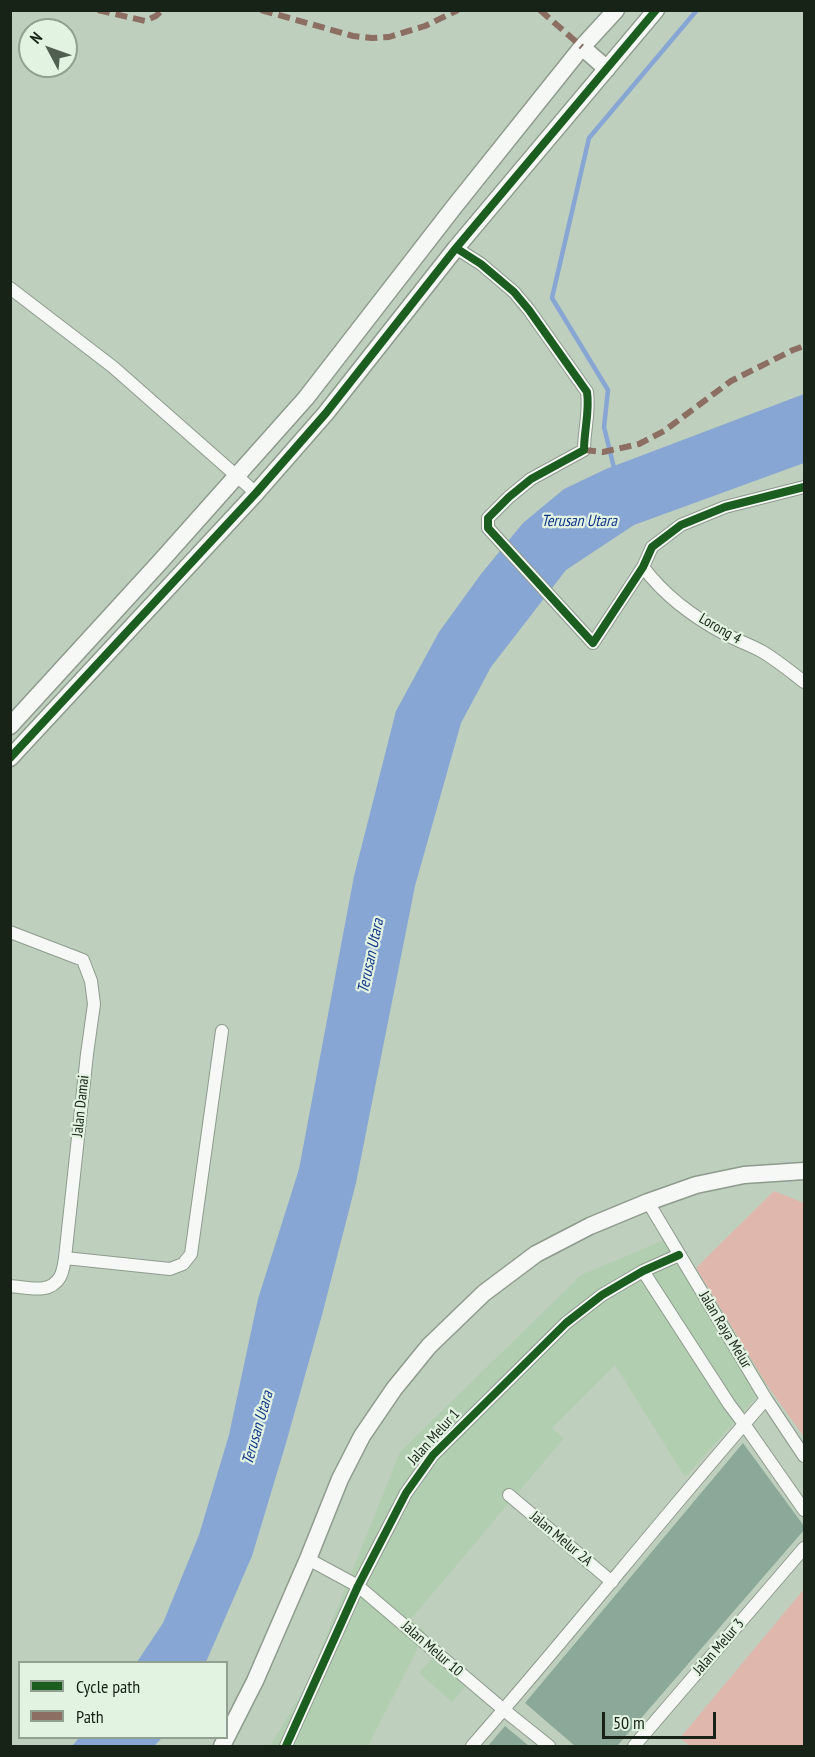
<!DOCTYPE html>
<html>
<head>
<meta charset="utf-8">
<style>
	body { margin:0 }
	#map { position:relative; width:815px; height:1757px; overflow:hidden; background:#becfbd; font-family:"PT Sans Narrow",sans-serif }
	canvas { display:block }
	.frame { position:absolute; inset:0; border:12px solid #172317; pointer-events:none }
	.legend { position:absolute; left:18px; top:1661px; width:210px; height:78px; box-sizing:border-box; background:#e3f3e1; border:2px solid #91a090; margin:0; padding:8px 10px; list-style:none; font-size:18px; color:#172317 }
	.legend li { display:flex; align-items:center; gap:12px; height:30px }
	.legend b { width:30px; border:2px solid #91a090 }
	.north { position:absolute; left:18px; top:18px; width:60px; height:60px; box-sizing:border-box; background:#e3f3e1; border:2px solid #91a090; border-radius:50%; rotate:311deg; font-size:16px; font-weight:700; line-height:24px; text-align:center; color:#172317 }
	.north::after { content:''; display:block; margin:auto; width:21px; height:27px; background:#515f51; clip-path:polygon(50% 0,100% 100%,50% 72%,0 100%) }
	.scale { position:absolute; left:602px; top:1712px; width:114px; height:27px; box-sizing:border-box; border:3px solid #172317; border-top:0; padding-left:8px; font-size:18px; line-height:21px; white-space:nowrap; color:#172317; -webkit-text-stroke:4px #e3f3e1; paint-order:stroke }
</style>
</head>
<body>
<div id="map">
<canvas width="815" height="1757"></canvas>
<div class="frame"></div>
<ul class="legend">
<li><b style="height:8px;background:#1b5e20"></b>Cycle path</li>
<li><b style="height:8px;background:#8d6e63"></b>Path</li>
</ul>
<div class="north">N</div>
<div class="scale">50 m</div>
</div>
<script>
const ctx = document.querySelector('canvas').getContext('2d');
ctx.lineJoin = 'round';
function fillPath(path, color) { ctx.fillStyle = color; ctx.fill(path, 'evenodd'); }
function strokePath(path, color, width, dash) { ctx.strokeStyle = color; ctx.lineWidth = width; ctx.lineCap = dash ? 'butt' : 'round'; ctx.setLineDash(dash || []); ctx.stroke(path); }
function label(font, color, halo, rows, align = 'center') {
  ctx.font = font + ' "PT Sans Narrow",sans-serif'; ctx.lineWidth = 4.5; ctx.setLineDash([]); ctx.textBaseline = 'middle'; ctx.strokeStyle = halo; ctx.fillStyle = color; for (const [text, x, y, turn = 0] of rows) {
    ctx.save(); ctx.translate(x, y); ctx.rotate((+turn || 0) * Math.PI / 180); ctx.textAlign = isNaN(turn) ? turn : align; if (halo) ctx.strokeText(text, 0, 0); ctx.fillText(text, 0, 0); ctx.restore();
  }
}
fillPath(new Path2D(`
	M676 1235 767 1385 685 1477 615 1365 552 1428 564 1438 411 1619 426 1632 368 1746H270L306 1686 400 1452 581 1275Z
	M433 1658 466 1686 452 1702 419 1673Z`), '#b2ceb0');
fillPath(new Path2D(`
	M774 1191 804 1203V1437L767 1385 696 1268Z
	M804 1589V1746H690L680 1738Z`), '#e0b7ad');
fillPath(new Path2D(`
	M804 394V463L634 525 566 570 491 667 461 723 415 886 356 1183 322 1315 286 1443 252 1556 206 1662H137L163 1623 199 1535 229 1435 258 1299 299 1169 354 876 396 711 439 632 481 574 523 523 564 489 606 469Z
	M79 1738H162L154 1746H72Z`), '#87a6d4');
strokePath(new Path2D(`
	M615 472 604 427 608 390 552 298 589 138 697 10`), '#87a6d4', 4.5);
fillPath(new Path2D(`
	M743 1443 804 1526V1530L617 1746H575L525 1703Z
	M505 1726 529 1746H488Z`), '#8ca898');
const street = new Path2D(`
	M456 248 481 264 514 292 529 310 587 392C590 411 584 430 584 450L531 479 509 497 488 518V528L593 643 643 567 652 547 681 525 725 507 804 487
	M10 288 113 367 256 493
	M643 567C664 595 695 618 725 634 738 641 751 645 763 652 778 661 791 672 804 682
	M10 932 83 960 91 981 94 1004 87 1054 65 1258C64 1264 63 1272 60 1277 50 1295 27 1287 10 1286
	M648 1202 766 1399 804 1456
	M65 1258 170 1269 183 1264 191 1254 222 1031
	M643 1271 729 1404 744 1424 804 1510
	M509 1495 612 1582
	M308 1559 358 1586 504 1710 549 1746
	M286 1746 358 1586 406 1493 433 1455 566 1323 602 1295 643 1271 679 1255
	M472 1746C572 1632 666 1513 766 1399
	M634 1746 804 1548`);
const secondary = new Path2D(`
	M582 47 607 69
	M10 726 160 562 306 398 454 207 582 47 616 10
	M10 758 256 493 326 413 456 248 656 10
	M222 1746 255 1681 308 1559 340 1479 362 1436 394 1389 429 1346 484 1293 536 1254 590 1226 648 1202 696 1185 744 1175 804 1171`);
strokePath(street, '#8e9b8d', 14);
strokePath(secondary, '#8e9b8d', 19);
strokePath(street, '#f5f8f5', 12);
strokePath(secondary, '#f5f8f5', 16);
strokePath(new Path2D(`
	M98 10 145 21 156 16 162 10
	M261 10 353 36 372 38 389 37 425 26 458 10
	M540 10 582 47
	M584 450 603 452 639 444 664 431 731 381 793 350 804 346`), '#8d6e63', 6, [12, 6]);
strokePath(new Path2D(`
	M456 248 481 264 514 292 529 310 587 392C590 411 584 430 584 450L531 479 509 497 488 518V528L593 643 643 567 652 547 681 525 725 507 804 487
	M10 758 256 493 326 413 456 248 656 10
	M286 1746 358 1586 406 1493 433 1455 566 1323 602 1295 643 1271 679 1255`), '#1b5e20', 8);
label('15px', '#172317', '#e3f3e1', [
	["Lorong 4",720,629,30],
	["Jalan Damai",81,1106,-84],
	["Jalan Raya Melur",725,1330,59],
	["Jalan Melur 1",434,1437,-48],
	["Jalan Melur 2A",561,1539,40],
	["Jalan Melur 3",719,1647,-49],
	["Jalan Melur 10",432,1649,41]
]);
label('italic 16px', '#10368a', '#e3f3e1', [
	["Terusan Utara",579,521],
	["Terusan Utara",371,956,-78],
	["Terusan Utara",258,1428,-74]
]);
</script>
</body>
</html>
